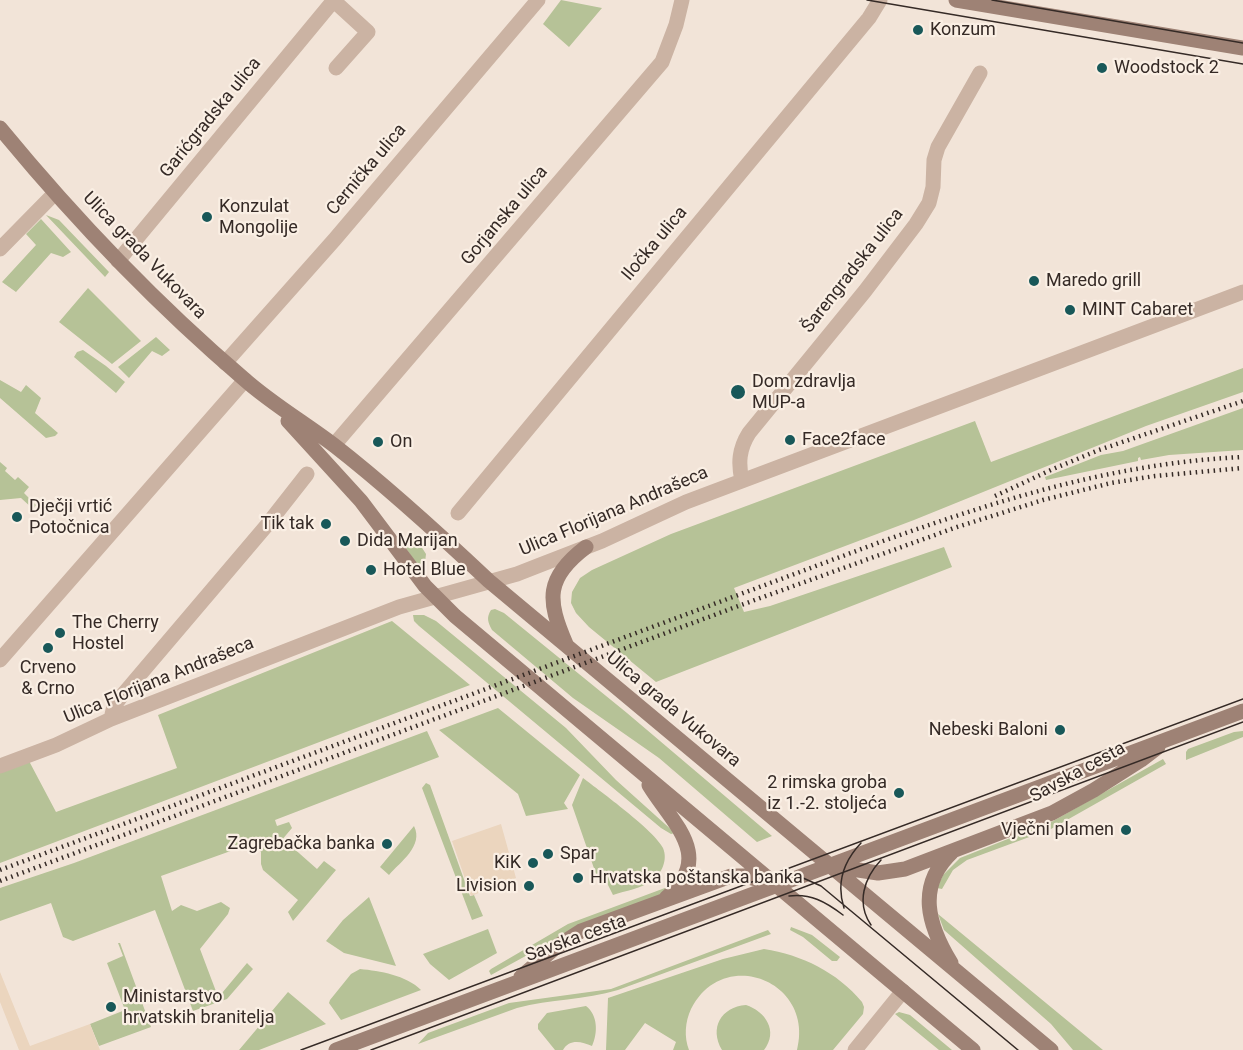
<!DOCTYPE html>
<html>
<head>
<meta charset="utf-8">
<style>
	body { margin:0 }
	canvas { display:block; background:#f2e4d8 }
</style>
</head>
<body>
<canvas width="1243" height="1050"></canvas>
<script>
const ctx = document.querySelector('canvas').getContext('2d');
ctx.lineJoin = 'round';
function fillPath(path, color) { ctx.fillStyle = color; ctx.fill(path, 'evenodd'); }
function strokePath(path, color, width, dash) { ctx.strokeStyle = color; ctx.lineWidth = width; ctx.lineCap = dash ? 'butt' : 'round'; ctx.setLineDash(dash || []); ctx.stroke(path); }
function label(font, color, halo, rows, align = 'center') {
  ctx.font = font + ' Roboto,sans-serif'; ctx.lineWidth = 4.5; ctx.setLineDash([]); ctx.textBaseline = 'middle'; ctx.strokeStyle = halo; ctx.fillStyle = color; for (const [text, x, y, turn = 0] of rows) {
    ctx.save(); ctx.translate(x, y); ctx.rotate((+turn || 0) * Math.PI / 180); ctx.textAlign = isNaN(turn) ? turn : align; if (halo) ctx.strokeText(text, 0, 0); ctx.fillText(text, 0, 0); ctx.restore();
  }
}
fillPath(new Path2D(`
	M561 0 602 8 569 47 543 24Z
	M46 215 59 220 109 272 105 277Z
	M41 219 71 252 63 257 51 253 16 292 2 282 36 245 26 234Z
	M88 288 141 341 112 364 59 322Z
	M156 337 170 350 162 356 152 351 129 378 118 367Z
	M83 350 106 366 125 382 116 393 74 357 77 352Z
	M1243 368V392L1146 426 914 520 734 588 744 612 770 606 944 547 952 567 656 682 589 627 576 613 571 603 572 592 580 578 592 570 671 534 975 421 991 462Z
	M0 380 21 392 26 385 41 398 35 413 58 433 55 436 46 438 0 398Z
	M1243 408V450L1169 455 1141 460 1140 457 1138 458V461L1046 480 1045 477 1101 455 1123 451Z
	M0 462 7 468 5 471 15 480 18 477 29 487 24 493 36 505 33 509 21 498 0 500Z
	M415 537 426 554 424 571H422L405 547Z
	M495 609 504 613 627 713 772 836 757 842 659 758 573 698 492 630C488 622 486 618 491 610Z
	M413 615H424L436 621 566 728 616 780 675 833 671 834 661 828 419 626 414 621Z
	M392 621 470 685 0 863V773L29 761 56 812 177 768 158 715Z
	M498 708 580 775 564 803 568 809 526 816 518 794 439 730Z
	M427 731 439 757 275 820 277 826 289 822 292 828 281 841 289 849 291 846 317 869 324 861 336 870 293 921 288 912 298 900 263 870 261 864V852L253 843 161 876 172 911 181 905 197 911 221 902 230 908 228 914 200 949 217 994 222 993 247 963 253 969 227 999 193 1011 155 910 73 941 63 937 51 903 0 921V888L74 863Z
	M1243 731V737L1186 760V752L1188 749 1234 732Z
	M1163 759 1166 764 1051 829 967 860 953 870 942 889 937 888 943 875 960 858 1053 821Z
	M583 778C600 791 655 831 663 848 668 860 662 873 652 881 642 888 625 891 613 895L603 875 597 877 572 805Z
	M426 783 430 785 470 896 474 895 483 916 472 920 422 788Z
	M414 826C424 846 400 862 389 875L380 867Z
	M673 885 664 893 562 936 491 975 489 971 491 969 568 924Z
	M369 897 396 966 344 953 326 941 343 920Z
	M938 914 1103 1050H1073L1051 1024 944 930Z
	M791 927 812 935 840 957 837 961H832L803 937 790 930Z
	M488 929 497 953 449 980 430 964 423 954Z
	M768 930 771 934 618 990C585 1000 550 999 517 1008L418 1044 428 1033 509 1003 611 989Z
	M118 943H120L151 1027 99 1046 90 1024 125 1010 107 963 123 956Z
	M764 949C802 955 837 972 862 1002L864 1007 863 1014 833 1050H797C815 981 723 945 691 1009 685 1022 684 1037 689 1050H673L676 1042 645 1023 625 1050H606L608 998 723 959Z
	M360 969C380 971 406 975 421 990L341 1020 329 1003 330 1000 351 974Z
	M288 992 326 1024 259 1050H239Z
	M746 1005C765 1011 779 1031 764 1050H722C709 1028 721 1007 746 1005Z
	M586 1006C598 1015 598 1033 592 1046 581 1041 569 1039 563 1050H555L538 1029V1024L547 1013Z
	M899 1012 910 1015 952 1050H939L895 1014Z`), '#b6c297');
fillPath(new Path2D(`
	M501 824 516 878 471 896 452 841Z
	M0 972 30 1046 90 1024 100 1050H19L0 1002Z`), '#ebd5be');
strokePath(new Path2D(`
	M333 0 368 32 336 68
	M0 249 55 193
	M118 261 334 0
	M225 363 335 239 538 0
	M334 445 662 62 676 25 682 0
	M742 481C738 463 739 449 749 433L865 291 916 224 929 203 933 187 934 160 938 147 980 73
	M458 513 869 18 880 0
	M0 660 245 380
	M111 719 114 706 120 698 267 525 307 474
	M0 766 56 745 111 719 399 607 517 574 540 565 602 541 686 502 1243 292
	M855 1050 903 991`), '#cbb3a3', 15);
strokePath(new Path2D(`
	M956 0 1243 48
	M0 128C74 218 155 303 244 379 272 404 305 423 335 446 389 488 439 534 489 581L1051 1050
	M288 421 361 501 425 586 455 616 973 1050
	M566 644C547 600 545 578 586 547
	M649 785C672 823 716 857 666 898
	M832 866 878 873 905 869 1052 813 1094 790 1141 760 1158 747
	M951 963C928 925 916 886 952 852
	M521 977 556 947 581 931 731 876H744L768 882
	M336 1050 1243 711`), '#9e8275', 15);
strokePath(new Path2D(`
	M867 0 1243 64
	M992 0 1243 43
	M779 875 803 878 821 886 1018 1050
	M789 896C810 893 826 902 843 915
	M844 908C836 883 844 861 861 843
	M871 925C856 903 864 878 881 860
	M301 1050 1243 699
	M371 1050 1243 722`), '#352a26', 1.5);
strokePath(new Path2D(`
	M995 496 1053 469 1099 450 1243 401
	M0 870 883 541C1002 499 1115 463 1243 457
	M0 881 741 605 957 527 1043 500 1111 483 1155 476 1243 468`), '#352a26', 4.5, [1.5, 4.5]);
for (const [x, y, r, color] of [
	[918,30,6,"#195859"],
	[1102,68,6,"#195859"],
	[207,217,6,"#195859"],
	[1034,281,6,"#195859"],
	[1070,310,6,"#195859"],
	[738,392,8,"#195859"],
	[790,440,6,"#195859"],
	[378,442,6,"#195859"],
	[17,517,6,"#195859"],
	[326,524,6,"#195859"],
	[345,541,6,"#195859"],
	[371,570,6,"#195859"],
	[60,633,6,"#195859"],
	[48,648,6,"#195859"],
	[1060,730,6,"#195859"],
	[899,793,6,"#195859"],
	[1126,830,6,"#195859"],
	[387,844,6,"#195859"],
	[548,854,6,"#195859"],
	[533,863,6,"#195859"],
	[578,878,6,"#195859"],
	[529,886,6,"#195859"],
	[111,1007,6,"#195859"]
]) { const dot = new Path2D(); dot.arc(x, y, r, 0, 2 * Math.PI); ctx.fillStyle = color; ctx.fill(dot); strokePath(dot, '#faefe4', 2); }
label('18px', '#352a26', '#faefe4', [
	["Konzum",930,30],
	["Woodstock 2",1114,68],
	["Konzulat",219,207],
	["Mongolije",219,228],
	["Maredo grill",1046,281],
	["MINT Cabaret",1082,310],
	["Dom zdravlja",752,382],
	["MUP-a",752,403],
	["Face2face",802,440],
	["On",390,442],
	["Dječji vrtić",29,507],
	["Potočnica",29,528],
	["Tik tak",314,524,"right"],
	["Dida Marijan",357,541],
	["Hotel Blue",383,570],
	["The Cherry",72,623],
	["Hostel",72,644],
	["Crveno",48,668,"center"],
	["& Crno",48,689,"center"],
	["Nebeski Baloni",1048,730,"right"],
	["2 rimska groba",887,783,"right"],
	["iz 1.-2. stoljeća",887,804,"right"],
	["Vječni plamen",1114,830,"right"],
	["Zagrebačka banka",375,844,"right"],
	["Spar",560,854],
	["KiK",521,863,"right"],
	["Hrvatska poštanska banka",590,878],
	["Livision",517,886,"right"],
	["Ministarstvo",123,997],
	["hrvatskih branitelja",123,1018]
], 'left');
label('18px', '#352a26', '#faefe4', [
	["Garićgradska ulica",211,118,-51],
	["Cernička ulica",367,170,-50],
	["Gorjanska ulica",505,216,-50],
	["Iločka ulica",655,244,-50],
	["Ulica grada Vukovara",144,256,46],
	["Šarengradska ulica",853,271,-52],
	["Ulica Florijana Andrašeca",614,512,-23],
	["Ulica Florijana Andrašeca",159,681,-22],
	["Ulica grada Vukovara",673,710,40],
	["Savska cesta",1078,773,-29],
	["Savska cesta",576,939,-20]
]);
</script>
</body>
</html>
